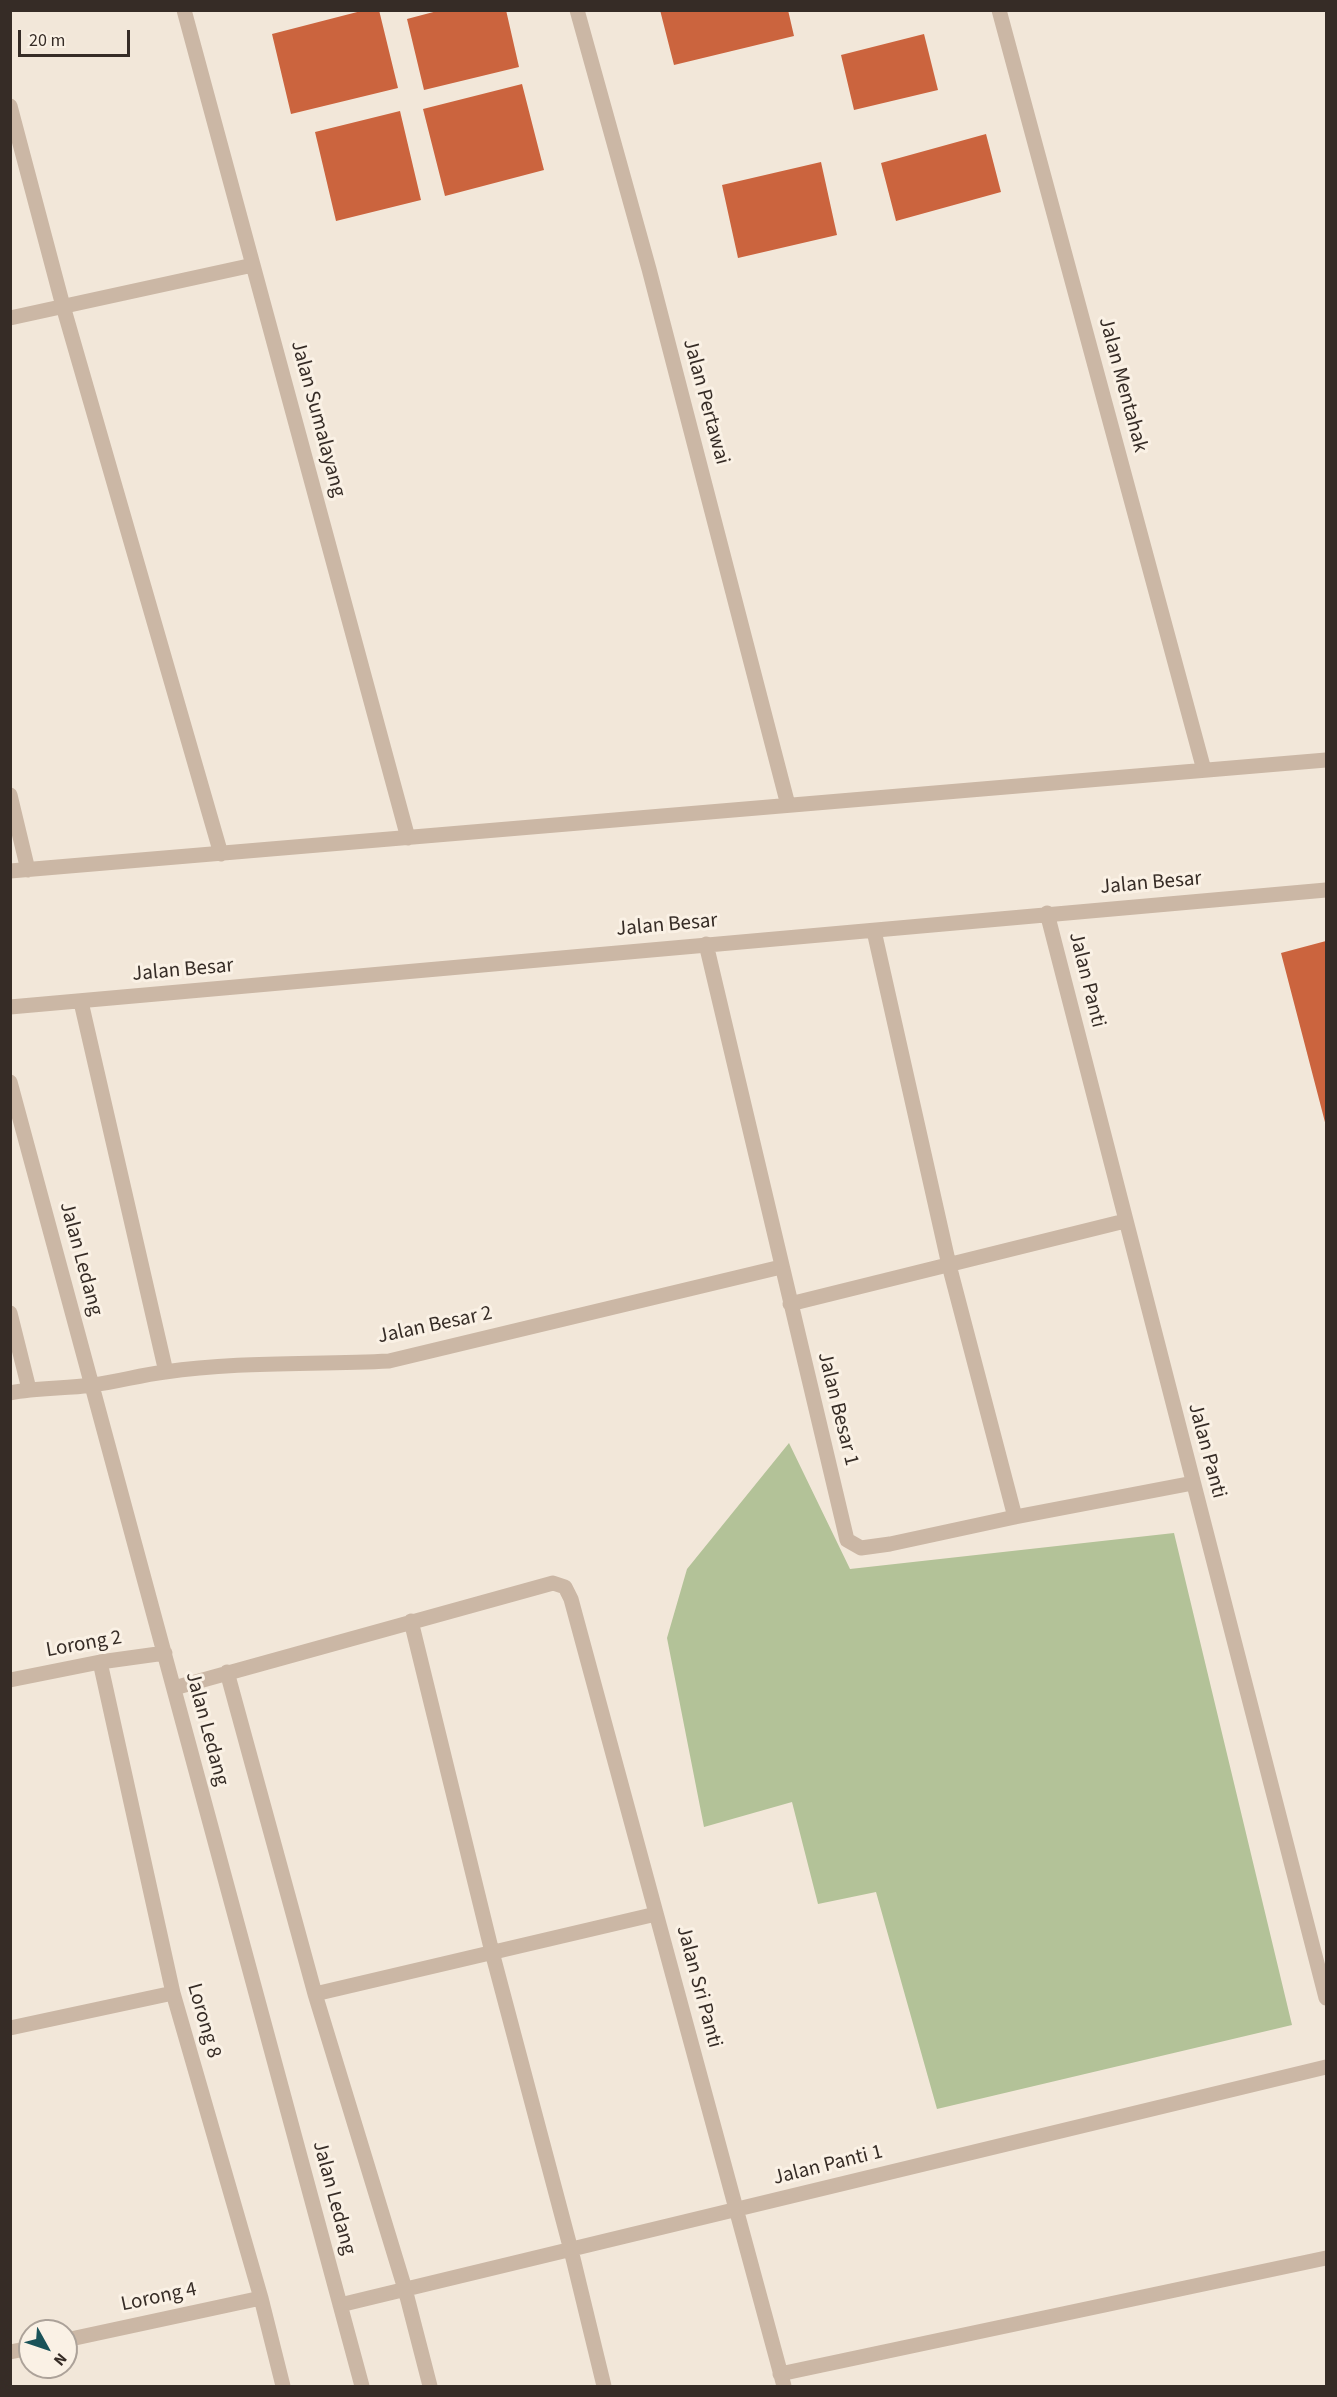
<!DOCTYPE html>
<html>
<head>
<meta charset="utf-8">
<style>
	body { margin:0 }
	#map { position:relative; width:1337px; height:2397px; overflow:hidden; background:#f2e7d9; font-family:"Source Sans 3",sans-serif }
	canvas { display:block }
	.frame { position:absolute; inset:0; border:12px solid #362c26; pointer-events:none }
	.north { position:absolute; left:18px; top:2319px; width:60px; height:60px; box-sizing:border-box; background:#faf1e5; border:2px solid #aca299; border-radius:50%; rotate:130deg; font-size:16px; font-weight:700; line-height:24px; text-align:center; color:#362c26 }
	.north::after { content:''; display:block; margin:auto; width:21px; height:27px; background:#1a5359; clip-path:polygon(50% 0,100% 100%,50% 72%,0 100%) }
	.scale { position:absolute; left:18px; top:30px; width:112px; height:27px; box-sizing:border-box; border:3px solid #362c26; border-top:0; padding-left:8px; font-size:18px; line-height:21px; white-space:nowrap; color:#362c26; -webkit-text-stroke:4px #faf1e5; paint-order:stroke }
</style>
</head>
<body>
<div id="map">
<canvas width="1337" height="2397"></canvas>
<div class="frame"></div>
<div class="north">N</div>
<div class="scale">20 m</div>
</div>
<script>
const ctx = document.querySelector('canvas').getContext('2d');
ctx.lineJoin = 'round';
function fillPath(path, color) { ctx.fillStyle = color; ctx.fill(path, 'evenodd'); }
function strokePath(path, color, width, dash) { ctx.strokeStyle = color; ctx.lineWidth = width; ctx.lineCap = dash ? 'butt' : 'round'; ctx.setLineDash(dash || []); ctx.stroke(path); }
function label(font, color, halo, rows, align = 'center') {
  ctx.font = font + ' "Source Sans 3",sans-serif'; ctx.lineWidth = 6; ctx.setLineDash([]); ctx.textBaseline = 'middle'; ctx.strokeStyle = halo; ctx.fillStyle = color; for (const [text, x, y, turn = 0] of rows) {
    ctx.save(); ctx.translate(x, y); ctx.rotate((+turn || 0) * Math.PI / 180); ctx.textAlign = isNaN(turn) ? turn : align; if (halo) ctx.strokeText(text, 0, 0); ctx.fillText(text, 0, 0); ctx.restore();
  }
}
fillPath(new Path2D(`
	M789 1443 850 1569 1174 1533 1292 2025 937 2109 876 1892 818 1904 792 1802 704 1827 667 1638 687 1569Z`), '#b3c298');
fillPath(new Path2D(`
	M365 10H379L398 88 291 114 272 34Z
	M441 10H506L519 67 424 90 407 19Z
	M660 10H788L794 36 674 65Z
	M924 34 938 90 854 110 841 55Z
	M522 84 544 170 445 196 423 109Z
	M400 111 421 200 336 221 315 132Z
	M986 134 1001 192 896 221 881 163Z
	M821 162 837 235 738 258 722 185Z
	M1326 941V1126L1281 953Z`), '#cb643e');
strokePath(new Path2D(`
	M184 10 408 838
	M577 10 649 269 788 805
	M999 10 1204 770
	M10 106 63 306 221 854
	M10 318 253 265
	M10 795 28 870
	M10 871 1326 760
	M1047 913 1326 1998
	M874 931 949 1265 1015 1517
	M706 944 847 1540 861 1548 890 1544 1015 1517 1193 1483
	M81 1002 166 1372
	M10 1007 1326 890
	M10 1082 362 2386
	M790 1304 1125 1221
	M10 1313 29 1389
	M10 1393C38 1387 65 1389 92 1385 117 1382 140 1375 165 1372 239 1361 314 1365 389 1361L781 1267
	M411 1621 492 1952 571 2250 604 2386
	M100 1662 173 1993 261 2298 283 2386
	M227 1672 315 1994 405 2289 430 2386
	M10 1680 100 1662 165 1653
	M174 1688 553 1583 565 1587 571 1599 784 2386
	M315 1994 656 1914
	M10 2028 173 1993
	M340 2305 1326 2067
	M66 2340 261 2298
	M10 2352 30 2348
	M780 2374 1326 2258`), '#cbb7a5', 15);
label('21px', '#362c26', '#faf1e5', [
	["Jalan Mentahak",1122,385,75],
	["Jalan Pertawai",705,402,75],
	["Jalan Sumalayang",317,419,75],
	["Jalan Besar",1151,884,-5],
	["Jalan Besar",667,926,-5],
	["Jalan Besar",183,971,-5],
	["Jalan Panti",1086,980,76],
	["Jalan Ledang",80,1259,75],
	["Jalan Besar 2",435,1326,-12],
	["Jalan Besar 1",837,1409,76],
	["Jalan Panti",1206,1451,75],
	["Lorong 2",84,1645,-10],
	["Jalan Ledang",206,1729,75],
	["Jalan Sri Panti",698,1987,75],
	["Lorong 8",203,2021,74],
	["Jalan Panti 1",828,2166,-14],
	["Jalan Ledang",333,2198,75],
	["Lorong 4",159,2298,-12]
]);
</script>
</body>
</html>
